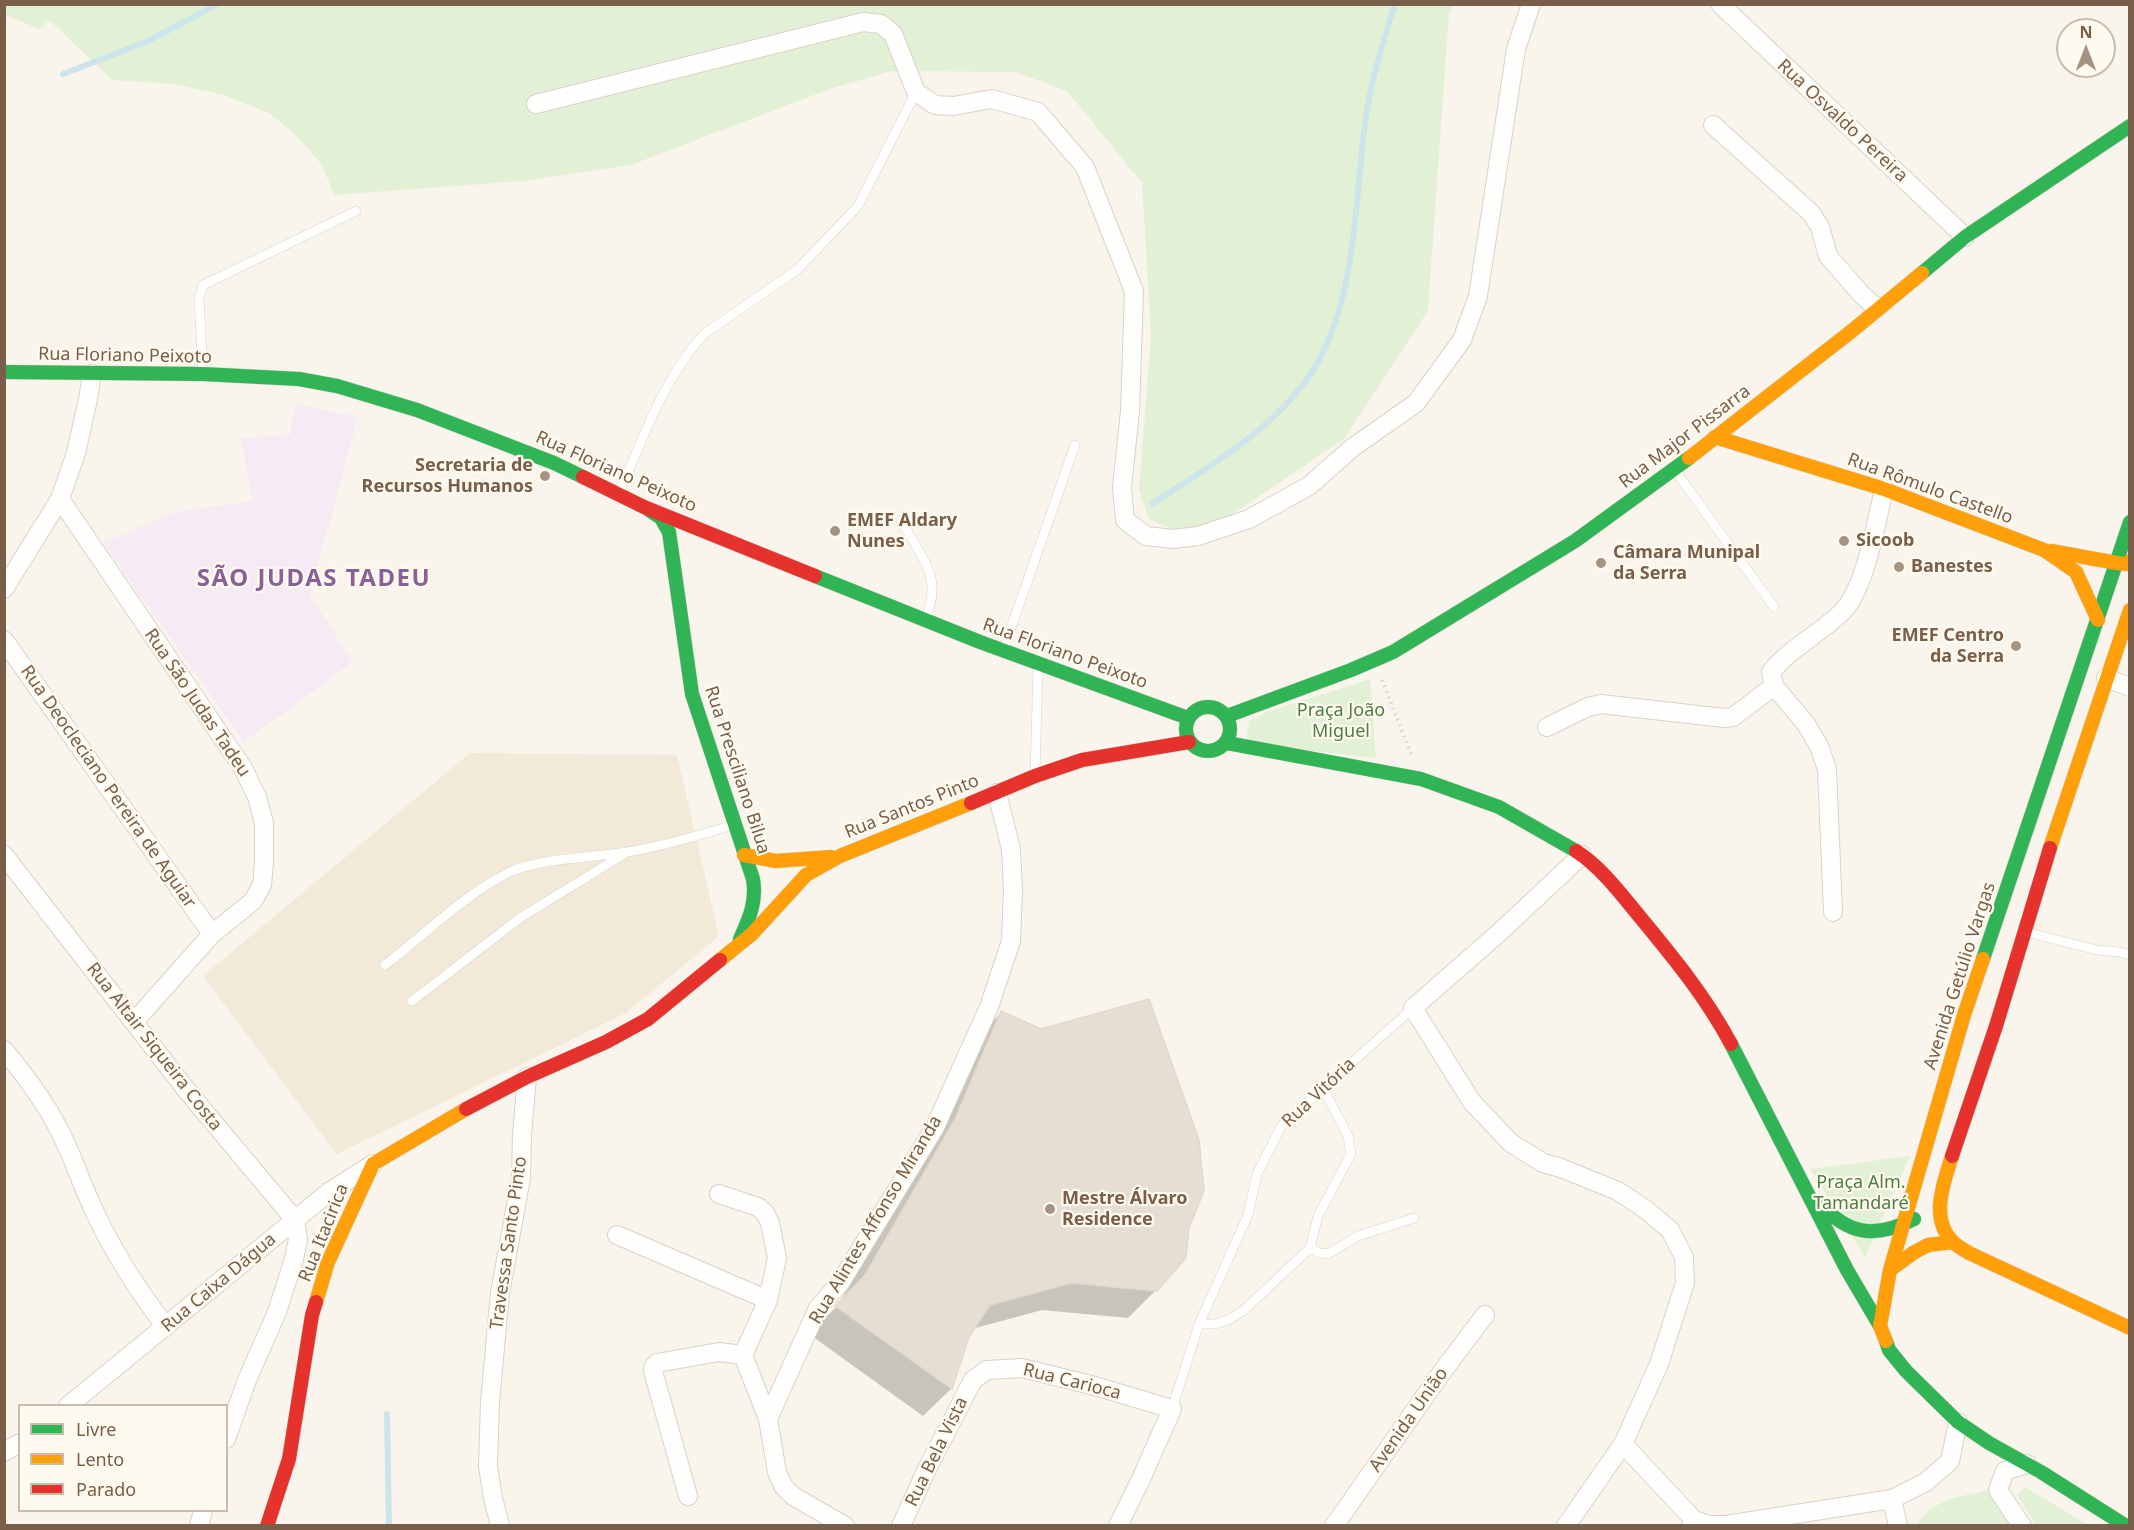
<!DOCTYPE html>
<html>
<head>
<meta charset="utf-8">
<style>
	body { margin:0 }
	#map { position:relative; width:2134px; height:1530px; overflow:hidden; background:#f9f5ec; font-family:"Noto Sans",sans-serif }
	canvas { display:block }
	.frame { position:absolute; inset:0; border:6px solid #795f49; pointer-events:none }
	.legend { position:absolute; left:18px; top:1404px; width:210px; height:108px; box-sizing:border-box; background:#fffaef; border:2px solid #c9bcad; margin:0; padding:8px 10px; list-style:none; font-size:18px; color:#795f49 }
	.legend li { display:flex; align-items:center; gap:12px; height:30px }
	.legend b { width:30px; border:2px solid #c9bcad }
	.north { position:absolute; left:2056px; top:18px; width:60px; height:60px; box-sizing:border-box; background:#fffaef; border:2px solid #c9bcad; border-radius:50%; rotate:0deg; font-size:16px; font-weight:700; line-height:24px; text-align:center; color:#795f49 }
	.north::after { content:''; display:block; margin:auto; width:21px; height:27px; background:#a69482; clip-path:polygon(50% 0,100% 100%,50% 72%,0 100%) }
</style>
</head>
<body>
<div id="map">
<canvas width="2134" height="1530"></canvas>
<div class="frame"></div>
<ul class="legend">
<li><b style="height:8px;background:#30b455"></b>Livre</li>
<li><b style="height:8px;background:#ff9f0a"></b>Lento</li>
<li><b style="height:8px;background:#e5322d"></b>Parado</li>
</ul>
<div class="north">N</div>
</div>
<script>
const ctx = document.querySelector('canvas').getContext('2d');
ctx.lineJoin = 'round';
function fillPath(path, color) { ctx.fillStyle = color; ctx.fill(path, 'evenodd'); }
function strokePath(path, color, width, dash) { ctx.strokeStyle = color; ctx.lineWidth = width; ctx.lineCap = dash ? 'butt' : 'round'; ctx.setLineDash(dash || []); ctx.stroke(path); }
function label(font, color, halo, rows, align = 'center') {
  ctx.font = font + ' "Noto Sans",sans-serif'; ctx.lineWidth = 4.5; ctx.setLineDash([]); ctx.textBaseline = 'middle'; ctx.strokeStyle = halo; ctx.fillStyle = color; for (const [text, x, y, turn = 0] of rows) {
    ctx.save(); ctx.translate(x, y); ctx.rotate((+turn || 0) * Math.PI / 180); ctx.textAlign = isNaN(turn) ? turn : align; if (halo) ctx.strokeText(text, 0, 0); ctx.fillText(text, 0, 0); ctx.restore();
  }
}
fillPath(new Path2D(`
	M470 753 677 755 719 936 626 1013 337 1154 203 976Z`), '#f2e9d9');
fillPath(new Path2D(`
	M295 404 358 417 310 595 353 662 244 742 103 543 175 512 252 501 241 438 290 435Z`), '#f6ebf4');
fillPath(new Path2D(`
	M4 5H1454L1449 13 1428 311 1344 439 1212 528 1178 532 1149 519 1139 490 1151 336 1142 183 1067 91 1015 72 892 71 830 89 631 165 523 181 334 195 322 165 297 136 269 113 224 95 174 84 112 80 49 20 40 29 5 15Z
	M1370 679 1376 758 1246 744 1249 721 1267 712Z
	M1910 1156 1865 1257 1810 1169Z
	M2025 1487 2088 1525H2037L2017 1496Z
	M1988 1490 2012 1525 1917 1526C1928 1500 1964 1496 1988 1490Z`), '#e2f1d6');
fillPath(new Path2D(`
	M1001 1013 1156 1290 1128 1318 1042 1310 972 1329 968 1336 951 1389 923 1416 809 1334 838 1305 928 1148 974 1041Z`), '#0003');
strokePath(new Path2D(`
	M63 74 146 42 218 4
	M1152 504C1205 470 1267 433 1305 382 1357 312 1354 207 1365 124 1370 83 1383 43 1395 4
	M387 1414 389 1526`), '#cde4ea', 6);
const building = new Path2D(`
	M1149 999 1199 1140 1204 1191 1189 1228 1186 1258 1157 1291 1071 1283 990 1305 969 1337 952 1389 835 1306 865 1275 955 1119 1001 1011 1041 1029Z`);
fillPath(building, '#e6ded3');
strokePath(building, '#e2d9ce', 1.5);
const lane = new Path2D(`
	M203 373 199 298 203 285 356 211
	M1676 472 1774 607
	M619 493C643 439 663 379 704 334L797 270 858 206 916 92
	M901 520C911 540 930 563 932 585 933 596 930 607 927 618
	M1004 648 1075 445
	M1035 773 1038 667
	M2026 932 2097 950 2119 952 2130 955
	M385 965C424 935 466 893 510 872 541 858 592 858 627 852 664 846 698 836 733 825
	M412 1001 520 918 624 854
	M1310 1248 1319 1253 1328 1254 1358 1236 1414 1218
	M1199 1324H1215L1228 1320 1243 1311 1310 1248 1318 1216 1351 1154 1348 1136 1323 1088
	M1172 1409 1199 1324 1248 1215 1257 1174 1282 1125 1413 1008`);
const street = new Path2D(`
	M1720 4 1965 237
	M536 104 863 22 881 24 893 34 916 92 935 105 953 106 992 99 1038 112 1085 167 1134 291 1130 411 1122 487 1125 520 1146 536 1173 539 1198 536 1249 519 1309 486 1352 448 1416 403 1462 340 1478 296 1516 49 1531 4
	M1713 125 1811 213 1820 227 1828 256 1861 294 1877 308
	M60 499 243 768 257 797 264 823V863L262 885 253 901 212 934 134 1022
	M4 589 60 499 76 453 88 399 92 374
	M4 640 212 934
	M2106 678 2130 687
	M1547 727 1588 707 1601 704 1724 718 1733 717 1774 686
	M4 855 188 1092 295 1220 298 1239 294 1259 277 1312 247 1380 226 1439
	M1833 912 1827 769 1819 746 1806 724 1774 686 1771 672C1790 648 1821 633 1842 612 1866 588 1876 522 1884 489
	M4 1050C26 1076 51 1111 65 1142 75 1163 82 1185 92 1206 111 1249 137 1289 166 1327
	M719 1194 758 1207 765 1213 770 1223 777 1258 768 1300 743 1355 768 1419 777 1472 783 1486 793 1496 845 1526
	M617 1235 768 1300
	M68 1406 329 1192 373 1164
	M768 1419 818 1308 840 1283 935 1127 989 1007 1011 941 1013 889 1011 849 997 793
	M1623 1444 1694 1520
	M4 1452 20 1443
	M688 1496 653 1371 654 1366 657 1363 719 1352 743 1355
	M1892 1499 1898 1526
	M199 1526 203 1510
	M500 1526 493 1498 488 1466 490 1402 500 1293 521 1178 522 1134 527 1077
	M901 1526 927 1469 973 1380 987 1370 1022 1368 1095 1386 1172 1409 1141 1479 1118 1526
	M1334 1526 1442 1372 1485 1315
	M1566 1526 1623 1444 1659 1364 1685 1283 1684 1257 1670 1230 1645 1209 1618 1191 1561 1168 1543 1163 1511 1143 1472 1102 1413 1008 1501 931 1582 855
	M1691 1526 1694 1520 1709 1525H1726L1892 1499 1926 1482 1950 1461 1958 1422
	M2022 1526 1998 1490 2005 1471 2027 1464`);
const fast = new Path2D(`
	M1922 273 1965 237 2130 126
	M4 372 203 374 299 379 337 386 417 410 554 463 583 477
	M649 510 661 518 669 532 692 694 753 879C757 902 749 919 740 939
	M815 576 980 642 1188 718
	M1186 729a22 22 0 1 1 44 0a22 22 0 1 1-44 0Z
	M1227 716 1351 670 1393 652 1575 541 1689 458
	M1227 743 1421 779 1499 807 1576 851
	M1983 959 2130 522
	M1731 1044 1847 1270 1880 1326
	M1819 1202C1847 1235 1875 1239 1914 1219
	M1886 1341 1889 1350 1906 1371 1958 1422 1989 1443 2041 1472 2126 1526`);
const slow = new Path2D(`
	M1715 437 1884 489 2044 550 2076 572 2098 620
	M1689 458 1853 330 1922 273
	M2051 551 2117 563 2126 564 2130 561
	M2050 848 2130 610
	M744 855 776 861 831 857
	M720 960 752 934 806 875 840 856 971 803
	M1952 1156C1944 1182 1929 1219 1953 1242 1957 1246 1964 1250 1969 1253L2130 1328
	M1890 1270 1913 1253 1928 1245 1953 1242
	M316 1302 328 1262 373 1164 466 1109
	M1886 1341 1880 1326 1890 1270 1964 1015 1983 959`);
const jam = new Path2D(`
	M583 477 644 507 815 576
	M971 803 1035 776 1082 760 1189 742
	M1576 851C1601 867 1621 894 1640 917 1673 957 1706 997 1731 1044
	M466 1109 527 1077 606 1042 648 1019 720 960
	M1952 1156 1996 1026 2050 848
	M267 1526 289 1459 312 1315 316 1302`);
strokePath(lane, '#d8d2ca', 10);
strokePath(street, '#d8d2ca', 20);
strokePath(fast, '#d9d2ca', 15);
strokePath(slow, '#d9d2ca', 15);
strokePath(jam, '#d9d2ca', 15);
strokePath(new Path2D(`
	M1382 680 1411 754`), '#dbd5cd', 4, [1.5, 4.5]);
strokePath(lane, '#fefefc', 9);
strokePath(street, '#fefefc', 18);
strokePath(fast, '#30b455', 14);
strokePath(slow, '#ff9f0a', 14);
strokePath(jam, '#e5322d', 14);
for (const [x, y, r, color] of [
	[545,476,6,"#a69482"],
	[835,531,6,"#a69482"],
	[1844,541,6,"#a69482"],
	[1601,563,6,"#a69482"],
	[1899,567,6,"#a69482"],
	[2016,646,6,"#a69482"],
	[1050,1209,6,"#a69482"]
]) { const dot = new Path2D(); dot.arc(x, y, r, 0, 2 * Math.PI); ctx.fillStyle = color; ctx.fill(dot); strokePath(dot, '#fffaef', 2); }
label('18px', '#795f49', '#fffaef', [
	["Rua Osvaldo Pereira",1842,121,43],
	["Rua Floriano Peixoto",125,356,1],
	["Rua Major Pissarra",1685,437,-37],
	["Rua Floriano Peixoto",616,472,24],
	["Rua Rômulo Castello",1930,489,20],
	["Rua Floriano Peixoto",1065,654,20],
	["Rua São Judas Tadeu",197,703,56],
	["Rua Presciliano Bilua",737,770,72],
	["Rua Deocleciano Pereira de Aguiar",108,787,55],
	["Rua Santos Pinto",912,807,-22],
	["Avenida Getúlio Vargas",1960,976,-72],
	["Rua Altair Siqueira Costa",154,1047,52],
	["Rua Vitória",1319,1093,-43],
	["Rua Alintes Affonso Miranda",876,1220,-59],
	["Rua Itacirica",324,1233,-68],
	["Travessa Santo Pinto",509,1243,-82],
	["Rua Caixa Dágua",219,1283,-40],
	["Rua Carioca",1072,1382,14],
	["Avenida União",1409,1420,-55],
	["Rua Bela Vista",937,1452,-64]
]);
label('bold 18px', '#795f49', '#fffaef', [
	["Secretaria de",533,466,"right"],
	["Recursos Humanos",533,487,"right"],
	["EMEF Aldary",847,521],
	["Nunes",847,542],
	["Sicoob",1856,541],
	["Câmara Munipal",1613,553],
	["da Serra",1613,574],
	["Banestes",1911,567],
	["EMEF Centro",2004,636,"right"],
	["da Serra",2004,657,"right"],
	["Mestre Álvaro",1062,1199],
	["Residence",1062,1220]
], 'left');
label('18px', '#4c8040', '#fffaef', [
	["Praça João",1341,711],
	["Miguel",1341,732],
	["Praça Alm.",1861,1183],
	["Tamandaré",1861,1204]
]);
ctx.letterSpacing = '1.5px';
label('bold 24px', '#8a6196', '#fffaef', [
	["SÃO JUDAS TADEU",314,579]
]);
ctx.letterSpacing = '0px';
</script>
</body>
</html>
